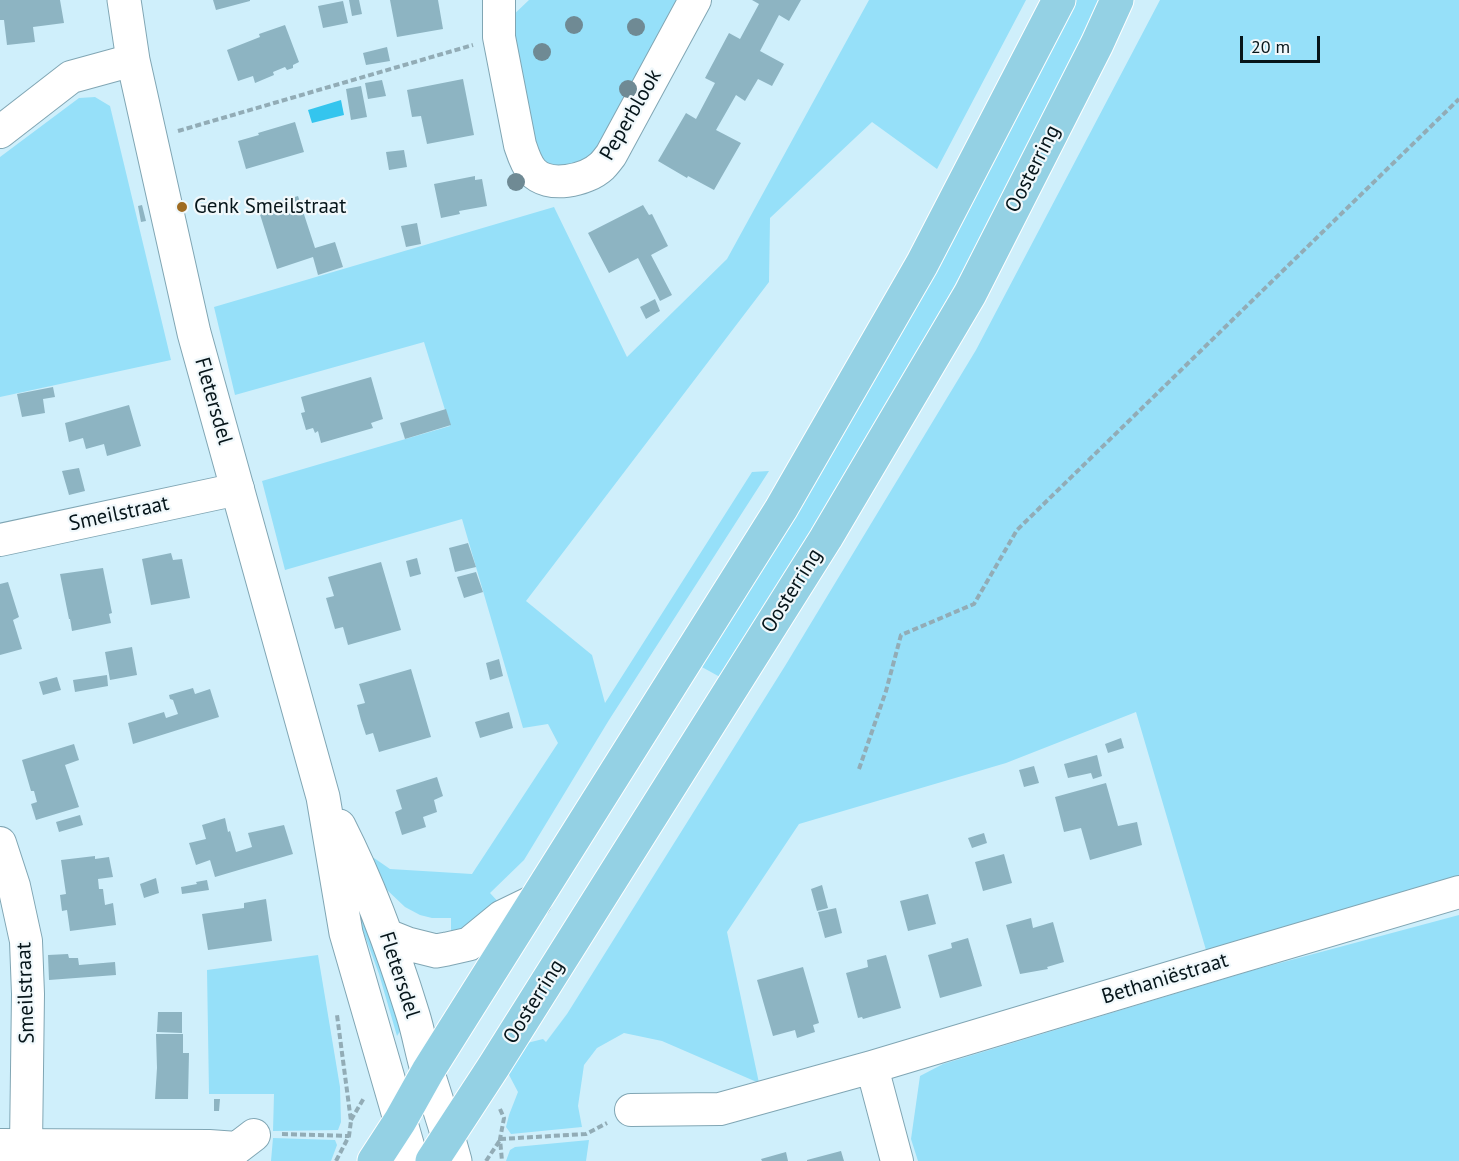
<!DOCTYPE html>
<html>
<head>
<meta charset="utf-8">
<style>
	body { margin:0 }
	#map { position:relative; width:1459px; height:1161px; overflow:hidden; background:#cfeffb; font-family:"PT Sans",sans-serif }
	canvas { display:block }
	.scale { position:absolute; left:1240px; top:36px; width:80px; height:27px; box-sizing:border-box; border:3px solid #06151a; border-top:0; padding-left:8px; font-size:18px; line-height:21px; white-space:nowrap; color:#06151a; -webkit-text-stroke:4px #f0f8fb; paint-order:stroke }
</style>
</head>
<body>
<div id="map">
<canvas width="1459" height="1161"></canvas>
<div class="scale">20 m</div>
</div>
<script>
const ctx = document.querySelector('canvas').getContext('2d');
ctx.lineJoin = 'round';
function fillPath(path, color) { ctx.fillStyle = color; ctx.fill(path, 'evenodd'); }
function strokePath(path, color, width, dash) { ctx.strokeStyle = color; ctx.lineWidth = width; ctx.lineCap = dash ? 'butt' : 'round'; ctx.setLineDash(dash || []); ctx.stroke(path); }
function label(font, color, halo, rows, align = 'center') {
  ctx.font = font + ' "PT Sans",sans-serif'; ctx.lineWidth = 4.5; ctx.setLineDash([]); ctx.textBaseline = 'middle'; ctx.strokeStyle = halo; ctx.fillStyle = color; for (const [text, x, y, turn = 0] of rows) {
    ctx.save(); ctx.translate(x, y); ctx.rotate((+turn || 0) * Math.PI / 180); ctx.textAlign = isNaN(turn) ? turn : align; if (halo) ctx.strokeText(text, 0, 0); ctx.fillText(text, 0, 0); ctx.restore();
  }
}
fillPath(new Path2D(`
	M529 0H687L591 165 540 167 509 19Z
	M869 0H1026L937 169 872 122 770 218 769 282 526 601 592 655 605 703 752 472 769 471 609 720 524 860 490 893 502 906 451 938V918H432L420 915 405 907 386 889 369 860 374 858 390 869 472 874 558 743 548 724 523 728 462 519 285 570 262 481 450 426 424 342 235 395 214 307 554 207 627 357 727 259Z
	M1074 0H1101C1072 58 1045 118 1015 176 923 347 823 513 720 677L700 666 815 483 908 314Z
	M1160 0H1459V879L1206 950 1136 712 1006 763 799 824 727 932 759 1083 662 1041 624 1033 597 1048 584 1065 578 1106 582 1127 511 1134 506 1127 509 1115 518 1092 508 1073 527 1043 543 1039 546 1042 567 1014 785 666 976 350Z
	M95 97 110 106 171 360 0 397V157L79 98Z
	M350 888 406 1022 397 1036 379 974 361 925Z
	M1459 915V1161H918L911 1139 920 1076 943 1064 1250 971Z
	M318 955 340 1087 341 1122 338 1130 273 1131 274 1094H209L207 970Z
	M273 1138 335 1140 337 1145 331 1161H271Z
	M589 1140 586 1161H506L510 1150 515 1147Z`), '#96e0f9');
fillPath(new Path2D(`
	M341 100 344 115 312 123 308 110Z`), '#34c5ee');
fillPath(new Path2D(`
	M0 0H60L64 23 33 27 35 42 7 45 4 20H0Z
	M213 0H250V1L216 10Z
	M349 0H359L362 14 352 16Z
	M390 0H438L443 29 397 37Z
	M752 0H801L789 21 779 15 760 51 784 64 772 86 758 79 745 101 736 95 716 130 741 143 714 190 688 176 687 178 658 161 686 113 696 119 715 83 705 78 729 33 740 39 759 4Z
	M343 1 348 23 323 28 318 6Z
	M285 25 299 62 293 65V68L287 70 285 67 273 72 274 75 255 83 253 76 238 81 227 50 260 37 259 34Z
	M387 47 390 61 366 65 363 53Z
	M463 79 474 135 427 144 421 116 412 117 407 90Z
	M382 80 386 96 368 99 365 83Z
	M361 86 367 117 351 120 346 89Z
	M295 122 304 152 246 169 238 141 259 135 258 133Z
	M404 150 407 167 389 170 386 152Z
	M475 176V180L482 179 487 206 459 211 460 214 441 218 434 184Z
	M298 196 315 248 335 242 343 267 318 275 313 257 277 269 258 208Z
	M142 205 146 221 141 222 138 206Z
	M643 205 649 215 652 214 668 246 651 255 672 295 660 301 638 258 609 273 588 233Z
	M417 223 421 244 406 247 401 226Z
	M655 299 660 311 646 319 640 307Z
	M371 377 383 419 371 423 373 428 321 443 318 431 315 433 313 428 306 430 301 413 305 412 301 397Z
	M53 387 55 397 43 399 45 413 22 417 17 394Z
	M129 405 141 446 107 456 104 444 86 449 83 438 69 442 65 423Z
	M446 409 451 425 405 439 400 423Z
	M79 468 85 491 69 495 62 471Z
	M468 543 476 567 455 572 449 548Z
	M171 553 173 560 182 559 190 598 151 605 142 559Z
	M417 558 421 574 410 577 406 561Z
	M381 562 401 630 348 645 343 627 335 629 326 598 334 596 328 577Z
	M103 568 112 613 109 614 111 623 72 631 70 619H69L60 574Z
	M476 572 483 592 464 598 457 577Z
	M8 582 19 617 13 620 22 649 0 655V584Z
	M132 647 137 675 110 680 105 652Z
	M499 659 503 676 490 680 486 663Z
	M411 669 431 737 379 752 373 733 366 735 361 720 357 705 365 703 359 684Z
	M107 675 108 686 75 692 73 680Z
	M57 677 61 690 43 695 39 682Z
	M193 688 195 694 210 689 219 717 133 744 128 723 164 712 166 718 178 714 173 700 170 699 169 695Z
	M509 712 513 728 480 738 475 722Z
	M1121 738 1124 748 1108 753 1105 744Z
	M74 744 79 760 65 765 79 807 36 820 31 804 37 802 34 791H31L22 760Z
	M1097 755 1102 776 1093 779 1091 773 1068 778 1064 764Z
	M1034 766 1039 783 1024 787 1019 770Z
	M437 777 443 796 434 800 437 812 423 817 426 827 402 835 395 812 402 809 396 790Z
	M1106 783 1118 826 1137 822 1142 845 1090 860 1081 828 1064 832 1055 797Z
	M80 815 83 825 59 832 56 822Z
	M225 818 228 832 230 831 236 852 252 847 248 833 284 825 293 854 215 877 210 860 196 865 189 843 206 839 202 825Z
	M984 833 987 843 972 848 968 838Z
	M1004 854 1012 883 983 891 975 862Z
	M95 856V859L109 857 113 877 98 879 99 889H103L105 905 113 903 116 925 70 931 67 910 62 911 60 895 66 894 61 860Z
	M156 878 159 893 144 898 140 884Z
	M207 880 209 890 182 894 181 887 197 884 196 882Z
	M822 885 828 908 817 911 811 889Z
	M928 894 936 924 908 931 900 901Z
	M266 899 272 941 208 950 202 914 244 908V903Z
	M836 908 842 933 825 938 818 912Z
	M1031 918 1033 928 1053 922 1064 962 1047 967 1048 969 1020 974 1006 925Z
	M968 938 982 986 940 998 928 955 952 948 951 943Z
	M68 954 69 958H78L79 965 115 962 116 975 49 980 48 955Z
	M886 955 901 1008 863 1019 862 1017 858 1018 846 973 868 967 867 960Z
	M803 967 819 1023 813 1025 815 1032 797 1038 795 1030 773 1036 757 980Z
	M158 1012H182V1033L157 1032Z
	M156 1034H183V1053H189L188 1099H155L157 1068Z
	M214 1099H220L219 1111H214Z
	M841 1151 844 1161H807V1160Z
	M786 1152 788 1161H762L761 1159Z`), '#8db4c2');
const minor = new Path2D(`
	M499 0V37L520 145C523 154 526 164 532 171 548 189 586 181 602 166 605 163 608 159 611 155L695 0
	M0 132 71 77 133 60
	M0 540 238 489
	M0 843 14 886 26 941 28 994 26 1146
	M872 1067 897 1161
	M631 1110 720 1109 872 1067 1229 960 1459 892
	M0 1145 209 1146 237 1148 254 1135`);
const tertiary = new Path2D(`
	M124 0 133 60 194 333 323 797 346 933 412 1161
	M339 826C370 887 393 950 413 1015 419 1034 422 1054 428 1073 437 1102 447 1131 455 1161
	M388 936 408 944 436 951 447 949 469 944 502 917 535 901`);
const primary = new Path2D(`
	M374 1161 400 1121 428 1071 781 509 922 264 1059 0
	M432 1161 494 1066 826 538 970 294 1097 44 1117 0`);
strokePath(minor, '#80a6b4', 34);
strokePath(tertiary, '#80a6b4', 35);
strokePath(primary, '#fff', 35);
strokePath(new Path2D(`
	M178 131 473 45
	M859 769 886 691 901 635 974 604 1017 530 1459 99
	M500 1109 504 1118 500 1139 502 1161
	M351 1120 364 1098
	M282 1134 349 1136
	M500 1139 586 1134 607 1123
	M336 1161 349 1136 351 1121 337 1015
	M486 1161 500 1140`), '#92acb6', 4, [6, 3]);
strokePath(minor, '#fff', 32);
strokePath(tertiary, '#fff', 33);
strokePath(primary, '#94d1e4', 33);
ctx.fillStyle = '#6f8a94';
for (const [x, y] of [
	[574,25],
	[636,27],
	[542,52],
	[628,89],
	[516,182]
]) { ctx.beginPath(); ctx.arc(x, y, 9, 0, 2 * Math.PI); ctx.fill(); }
for (const [x, y, r, color] of [
	[182,207,6,"#9f6c22"]
]) { const dot = new Path2D(); dot.arc(x, y, r, 0, 2 * Math.PI); ctx.fillStyle = color; ctx.fill(dot); strokePath(dot, '#f0f8fb', 2); }
label('21px', '#06151a', '#f0f8fb', [
	["Peperblook",631,115,-60],
	["Oosterring",1033,169,-63],
	["Fletersdel",213,401,74],
	["Smeilstraat",119,514,-12],
	["Oosterring",792,591,-58],
	["Fletersdel",399,975,72],
	["Bethaniëstraat",1165,979,-17],
	["Smeilstraat",26,993,-92],
	["Oosterring",534,1002,-58]
]);
label('21px', '#06151a', '#f0f8fb', [
	["Genk Smeilstraat",194,207]
], 'left');
</script>
</body>
</html>
